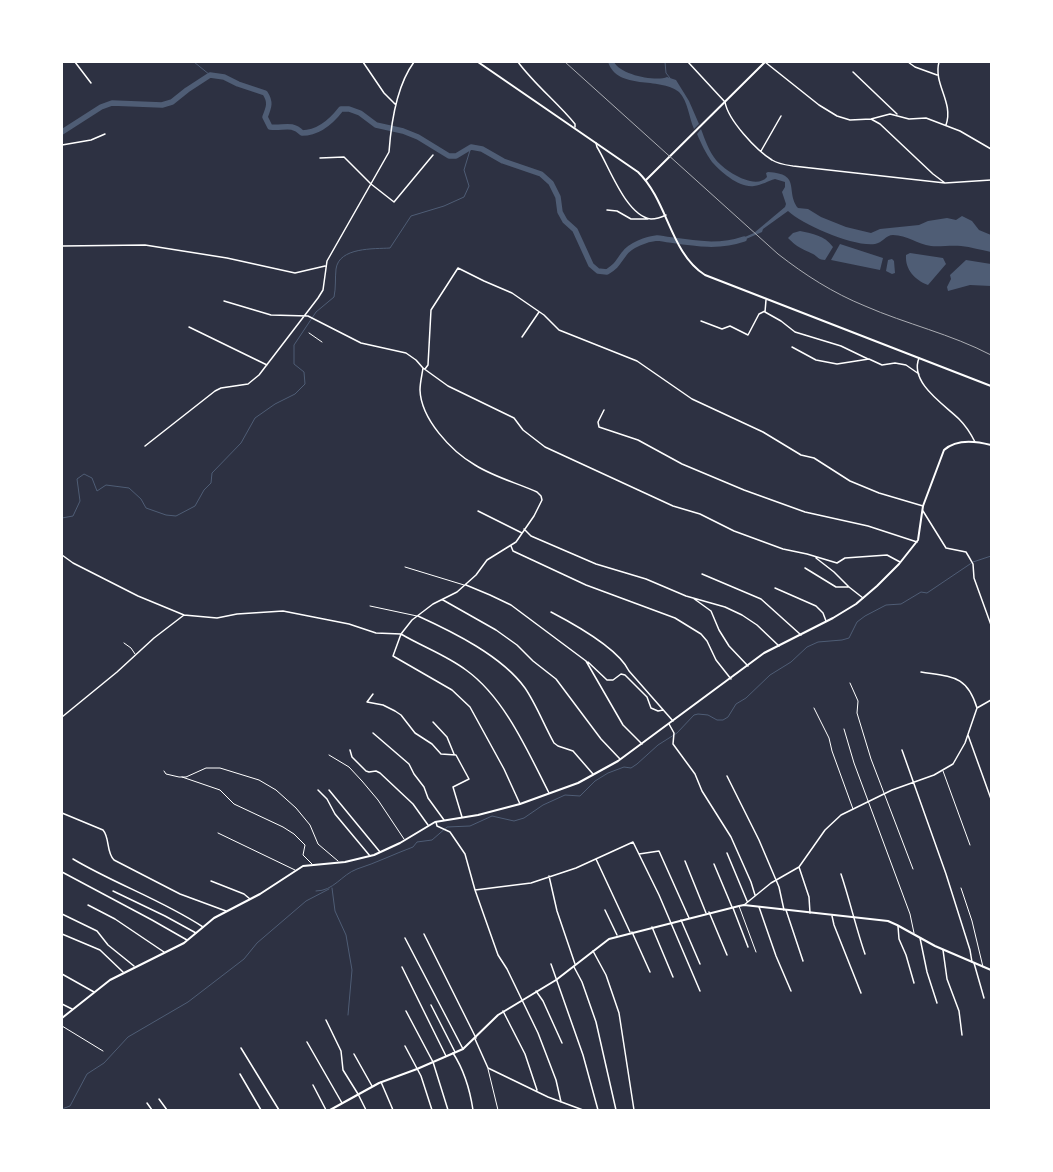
<!DOCTYPE html>
<html>
<head>
<meta charset="utf-8">
<style>
	body { margin:0 }
	#map { position:relative; width:1053px; height:1172px; overflow:hidden; background:#2d3142; font-family:Barlow,sans-serif }
	canvas { display:block }
	.frame { position:absolute; inset:0; border:63px solid #fff; pointer-events:none }
</style>
</head>
<body>
<div id="map">
<canvas width="1053" height="1172"></canvas>
<div class="frame"></div>
</div>
<script>
const ctx = document.querySelector('canvas').getContext('2d');
ctx.lineJoin = 'round';
function fillPath(path, color) { ctx.fillStyle = color; ctx.fill(path, 'evenodd'); }
function strokePath(path, color, width, dash) { ctx.strokeStyle = color; ctx.lineWidth = width; ctx.lineCap = dash ? 'butt' : 'round'; ctx.setLineDash(dash || []); ctx.stroke(path); }
fillPath(new Path2D(`
	M608 62H614C620 75 657 82 667 77L676 80 689 101 699 124 694 129C689 118 688 101 679 92 659 76 618 91 608 62Z
	M701 129C705 140 709 151 716 160 724 170 755 191 767 177L766 173 768 172C802 174 785 191 798 208L808 209 821 217 846 227 871 233 880 229 919 225 928 221 947 218 956 220 962 216 972 221 979 230 991 235V252C981 250 971 247 961 246 951 245 939 247 931 246 917 244 907 235 893 235 886 235 882 243 875 244 854 247 803 225 788 211L763 229 762 232 737 243 738 240 754 233 785 207 786 204 782 192 785 187V182L775 179C768 181 762 185 754 186 739 188 721 172 712 162 706 154 701 143 697 134Z
	M800 231C813 234 824 235 833 247L825 260C819 260 818 257 813 254 801 248 798 248 788 238L793 233Z
	M840 244 883 258 880 270 831 260Z
	M910 253 943 258 946 264 928 285C915 280 905 270 906 255Z
	M892 259 894 261 895 273 892 274 886 271 888 260Z
	M966 260 991 264V286L970 285 948 291 947 287 951 279 950 275Z`), '#4f5d75');
strokePath(new Path2D(`
	M194 62 210 75
	M665 62 666 73 670 78
	M62 518 73 516 80 501 77 479 84 474 92 478 97 491 106 485 129 488 141 499 146 508 166 515 176 516 195 506 204 490 211 483 212 473 241 443 255 418 275 404 295 394 305 384 304 372 294 364V345L316 312 334 297C336 288 335 278 336 269 339 247 374 249 390 248L411 216 444 206 464 197 469 186 464 170 471 147
	M332 888 335 911 346 935 352 970 348 1015
	M316 891C334 891 341 875 357 869 376 863 394 854 413 847L417 842 432 840 447 827 470 826 492 816 514 821 524 818 543 805 565 795 580 796 595 781 608 773 624 767 631 768 637 764 658 745 677 733 694 715 698 714 708 715 717 720H723L728 717 736 704 746 698 770 675 791 662 807 647 818 642 842 640 849 638 857 622 865 616 886 605 901 604 921 592 927 593 973 562 991 556
	M62 1109 70 1106 87 1074 104 1063 128 1037 188 1002 244 959 257 943 306 901 329 889`), '#4f5d75', 1);
strokePath(new Path2D(`
	M62 132 101 107 112 103 162 105 172 102 187 90 210 75 224 77 238 84 265 93C271 102 269 107 265 117L270 127C283 129 291 122 302 133 319 133 331 122 341 109H349L360 113 376 125 403 131 418 137 449 156H456L471 147 482 149 503 161 541 174 551 183 558 197 560 212 565 221 575 230 591 265 598 271 607 272C618 265 617 263 624 254 630 245 647 239 657 238 687 242 715 249 744 239`), '#4f5d75', 5.5);
strokePath(new Path2D(`
	M309 333 322 342
	M405 567 464 585
	M370 606 417 616
	M124 643 131 648 135 654
	M850 683 858 701 857 713 871 759 913 869
	M814 708 829 738 832 751 853 809
	M844 729 854 763 910 914 914 933
	M329 755 349 767 362 781 378 800 404 839
	M164 771 166 774 179 777H186L206 768H220L259 780 276 790 296 808 310 825 318 844 338 861
	M943 771 970 845
	M182 777 220 790 234 804 283 827 294 834 305 845 303 855 312 864
	M218 833 295 870
	M961 888 972 921 983 967
	M739 906 756 952
	M62 1026 103 1051
	M488 1069 498 1110`), '#fff', 1);
strokePath(new Path2D(`
	M75 62 91 83
	M363 62 384 93 396 105
	M518 62C535 85 557 102 575 124V127
	M688 62 725 102C728 120 756 150 772 160 778 164 786 165 793 166L945 183
	M765 62 819 105 837 116 850 120 871 119 890 114 909 119 926 118 960 131 991 149
	M908 62 915 67 937 75
	M939 62C933 84 954 102 946 125
	M853 72 897 114
	M871 119 880 124 933 174 945 183 991 180
	M596 143 597 147C609 166 626 216 651 219 655 219 662 217 666 215
	M62 145 91 140 105 134
	M761 151 781 116
	M320 158 344 157 371 184 394 202 433 155
	M607 210 617 211 631 219H648
	M62 246 145 245 227 258 295 273 325 266
	M766 300 765 312 781 321 795 332 841 346 868 359
	M224 301 271 315 308 316 361 343 406 353 416 360 423 368 448 386 514 418 523 430 545 447 673 506 700 514 734 531 783 549 807 554 837 563 845 558 887 555 900 562
	M701 321 722 329 730 326 748 335 759 314 765 311
	M189 327 267 365
	M522 337 539 312
	M792 347 816 360 837 364 869 359 882 365 895 363 906 365 919 374
	M919 358C909 383 945 405 959 419 966 426 971 434 975 442
	M423 368C422 375 420 383 420 390 421 419 451 451 475 465 494 477 517 483 537 492L541 496 542 500 534 516 516 542 487 560 476 575 457 592 433 604 412 620 401 634 393 656 452 690 470 707 504 769 520 804
	M425 369 428 365 431 310 458 268 484 281 512 293 544 315 559 330 637 361 692 399 763 432 801 455 814 458 850 481 879 493 923 506
	M604 410 598 422 599 427 638 440 682 464 744 490 805 512 868 526 917 542
	M145 446 215 391 221 388 248 384 259 375 318 298 323 290 327 261 389 152C391 124 397 85 414 62
	M478 511 522 533
	M923 511 946 548 966 552 969 557 973 564 974 578 991 625
	M524 529 531 536 596 564 646 579 686 596 725 607 742 615 757 625 779 646
	M511 546 513 551 586 585 675 618 701 634 707 641 716 660 731 679
	M62 555 73 563 138 596 184 615
	M816 558 834 572 849 587
	M805 568 836 587H849L863 598
	M702 574 761 599 801 635
	M466 585 490 595 511 605 586 661 623 725 642 744
	M775 588 816 606 823 613 826 621
	M693 598 711 611 719 630 729 646 748 666
	M443 600 496 630 517 645 533 661 556 679 601 739 620 759
	M551 612C574 624 618 648 629 671L673 721
	M418 616C453 632 502 656 525 688 536 704 544 725 554 743L558 746 573 751 593 774
	M401 634C423 647 446 655 466 670 505 698 528 752 549 793
	M588 662 607 680H613L621 674 625 675 647 697 651 708 658 711 663 710
	M921 672C952 677 967 675 977 708
	M373 694 367 702 383 705 395 711 401 715 415 733 432 744 441 754 456 755 469 779 453 787 462 817
	M62 717 117 672 154 638 184 615 217 618 237 614 283 611 349 624 376 633 401 634
	M433 722 447 737 454 754
	M669 724 674 733 673 744 695 774 702 791 731 837 751 882 755 895
	M373 733 409 764 414 774 424 787 428 798 444 820
	M968 735 991 799
	M350 750 352 757 366 771 369 772 376 771 380 773 413 804 428 825
	M902 750 946 874 970 950 972 962
	M727 776 759 840 779 887 784 910
	M318 790 327 799 335 814 370 856
	M329 790 380 852
	M62 813 103 830C110 838 106 852 114 860L180 894 226 911
	M436 822 437 826 450 832 465 854 475 890 498 955 507 969 538 1033 556 1080 561 1102
	M727 853 747 901
	M639 854 659 851 689 918
	M73 859C115 884 162 900 203 927
	M596 859 630 932
	M685 861 706 913
	M714 864 732 907
	M799 867 809 897 810 913
	M62 872 152 920 187 940
	M841 874C850 901 856 928 865 954
	M549 876 557 911 575 964
	M211 881 244 894 250 899
	M475 890 531 883 576 868 633 842 659 895 700 991
	M113 891 165 916 196 933
	M88 905 115 919 164 952
	M744 905 771 883 799 867 825 830 841 815 892 790 934 775 953 764 965 743 977 708 991 700
	M759 907 776 956 791 991
	M733 908 748 947
	M605 910 617 935
	M786 910 803 961
	M709 912 727 955
	M62 914 97 931 108 945 134 966
	M832 916 834 925 861 993
	M681 920 700 964
	M898 926 899 939 906 955 914 983
	M652 927 673 977
	M632 932 650 972
	M62 934 100 950 123 972
	M424 934 476 1038
	M405 938 463 1049
	M920 938 927 972 937 1003
	M943 950 947 979 959 1011 962 1035
	M593 951 606 975 619 1013 634 1110
	M974 963 984 998
	M551 964 583 1055 598 1110
	M402 967 446 1056
	M574 967 582 982 596 1022 616 1110
	M62 974 94 992
	M536 991 543 1001 562 1043
	M62 1004 72 1009
	M431 1005 455 1052
	M406 1011 433 1062 448 1110
	M503 1011 525 1054 537 1090
	M326 1020 341 1051 343 1070 358 1094 366 1110
	M475 1039 488 1068 548 1097 583 1110
	M307 1042 342 1103
	M405 1046 421 1076 432 1110
	M241 1048 279 1110
	M453 1053C464 1070 470 1090 473 1110
	M354 1054 372 1086
	M240 1074 261 1110
	M381 1082 393 1110
	M313 1085 326 1110
	M159 1099 167 1110
	M147 1103 152 1110`), '#fff', 1.5);
strokePath(new Path2D(`
	M646 180 765 62
	M62 1018 110 980 184 943 214 918 260 894 303 866 345 862 374 855 400 843 435 822 478 815 520 804 578 783 618 761 764 653 833 618 856 604 877 586 899 564 918 540 923 506 944 450C956 439 976 441 991 445
	M330 1110 379 1083 417 1069 463 1049 498 1015 556 980 609 939 739 906 744 905 888 921 897 925 935 946 991 970`), '#fff', 2);
strokePath(new Path2D(`
	M478 62 638 172C668 201 670 253 705 275L991 386`), '#fff', 2);
strokePath(new Path2D(`
	M565 62 778 254C805 275 833 293 865 306 906 324 951 334 991 355`), '#abadb3', 1);
</script>
</body>
</html>
